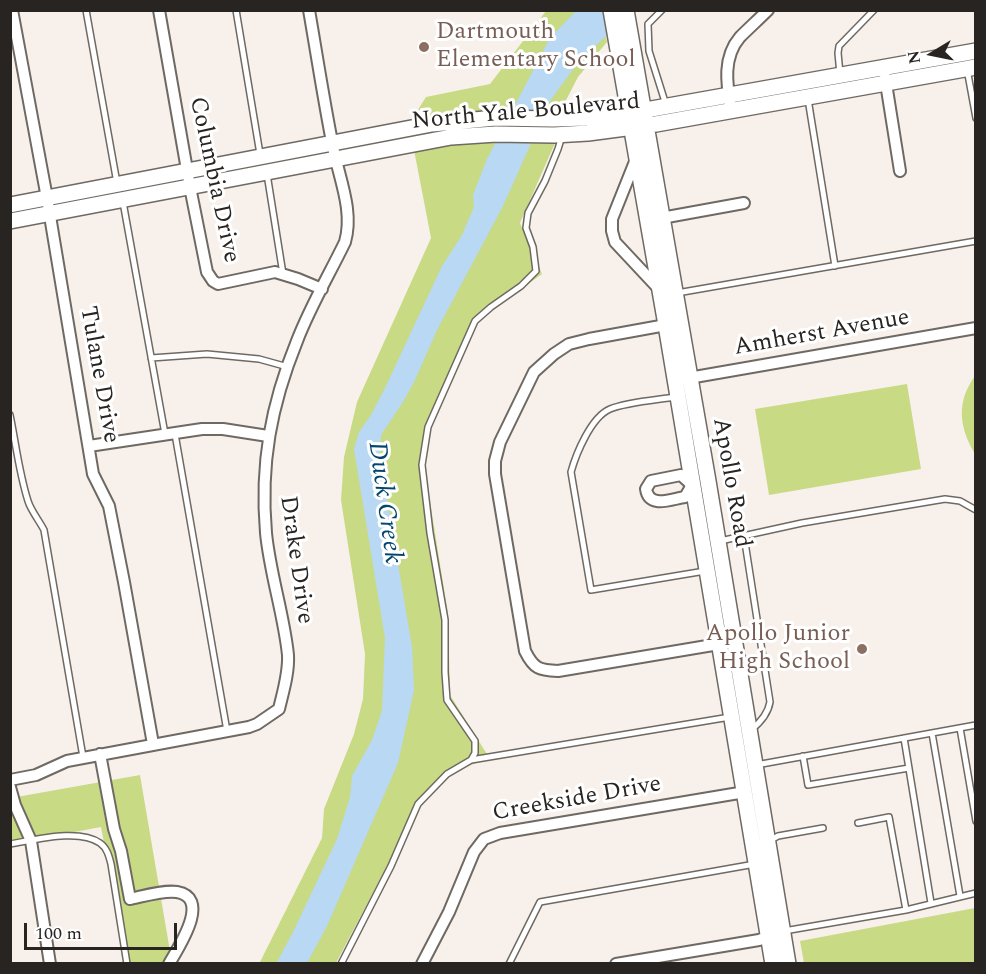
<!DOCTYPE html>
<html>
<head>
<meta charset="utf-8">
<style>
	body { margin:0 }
	#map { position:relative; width:986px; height:974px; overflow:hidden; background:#f8f1eb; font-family:Spectral,serif }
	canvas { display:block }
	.frame { position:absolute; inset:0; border:12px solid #272422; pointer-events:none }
	.north { position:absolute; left:902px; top:24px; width:60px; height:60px; -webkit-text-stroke:4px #fff; paint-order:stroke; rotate:260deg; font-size:16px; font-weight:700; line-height:24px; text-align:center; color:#272422 }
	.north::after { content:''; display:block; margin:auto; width:21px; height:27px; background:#272422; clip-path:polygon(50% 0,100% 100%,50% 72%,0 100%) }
	.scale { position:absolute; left:24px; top:923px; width:153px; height:27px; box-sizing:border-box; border:3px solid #272422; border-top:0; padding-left:8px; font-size:18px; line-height:21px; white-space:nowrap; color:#272422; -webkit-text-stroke:4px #fff; paint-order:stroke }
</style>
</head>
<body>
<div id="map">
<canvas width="986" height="974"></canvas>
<div class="frame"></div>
<div class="north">N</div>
<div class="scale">100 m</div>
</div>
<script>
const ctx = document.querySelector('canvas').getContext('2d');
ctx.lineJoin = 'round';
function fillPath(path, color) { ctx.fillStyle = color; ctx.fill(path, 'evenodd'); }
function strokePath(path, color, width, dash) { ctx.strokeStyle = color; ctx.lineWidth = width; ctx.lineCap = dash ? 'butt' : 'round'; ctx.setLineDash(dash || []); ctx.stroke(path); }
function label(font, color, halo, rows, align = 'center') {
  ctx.font = font + ' Spectral,serif'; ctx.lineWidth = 6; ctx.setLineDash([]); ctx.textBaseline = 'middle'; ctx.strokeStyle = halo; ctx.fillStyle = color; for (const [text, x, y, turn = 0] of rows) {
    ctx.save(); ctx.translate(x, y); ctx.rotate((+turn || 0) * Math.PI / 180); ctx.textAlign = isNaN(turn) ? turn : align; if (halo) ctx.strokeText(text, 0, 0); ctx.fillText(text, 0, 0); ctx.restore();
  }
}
fillPath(new Path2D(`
	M546 11H601L607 42 578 77 562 108 484 112 419 121 414 116 426 97 490 84Z
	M468 142 555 143 520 223 542 274 477 321 429 432 425 470 448 614 450 695 490 759 455 770 416 811 336 963 259 964 322 838 324 809 354 734 363 699 365 654 341 500 344 457 357 402 431 238 414 150Z
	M975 376V454C959 427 956 402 975 376Z
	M907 384 921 469 769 495 755 409Z
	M140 775 172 963H127L101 827 11 844V798Z
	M975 908V963H804L800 941Z`), '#c9da85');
fillPath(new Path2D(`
	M576 11H633L579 61 550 101 503 206 438 328 415 380 403 402 381 435 380 457 412 647 414 690 398 763 327 926 307 963 276 964 294 930 337 839 350 797 352 776 372 740 382 711 385 638 354 449 359 432 371 415 385 388 442 266 462 235 474 207 473 195 487 159 550 38Z`), '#b8d8f3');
const lane = new Path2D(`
	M86 10 117 183
	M236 10 260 154
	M662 10 648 24 649 51 666 105
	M967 69 976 118
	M840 74 838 53 839 46 874 10
	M808 99 835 266
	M267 174 283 274
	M123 202 165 434
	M677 293 976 241
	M151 358 207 354 259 359 288 367
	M675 397C656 400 627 402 610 409 591 417 576 454 571 472L591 590 705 571
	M10 415C16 444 19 473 28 501 31 511 39 520 44 530L83 757
	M175 434 227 731
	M744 536 770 702C768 714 761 722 751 730
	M720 541 802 523 945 499 960 501 976 510
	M960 728 976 821
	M932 733 960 896
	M904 738 931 903
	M803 756 808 785 909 768
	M471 760 730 717
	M756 765 976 725
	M858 823 889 817 906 910
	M769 841 778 836 823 828
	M10 844C35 840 79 828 100 843 107 848 109 856 111 864L127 964
	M784 931 906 910 976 893
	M341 964 391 866 418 804 447 774 471 760 475 753V741L447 700 445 672V620L430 533 422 465 428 427 475 321 491 307 521 286 536 271 533 247 526 228 528 213 545 181 558 149 562 136
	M509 964 540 902 755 864`);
const street = new Path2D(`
	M12 10 47 198 93 474 109 506 124 582 153 744
	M159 10 190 187 207 272 213 281 218 284 275 272 298 279 322 289
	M885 77 900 171
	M731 110C727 85 722 58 740 37 749 28 759 19 768 10
	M636 159 612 219V231L615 242 659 289
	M656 219 744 203
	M666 325 589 339 569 344 554 354 534 372 500 442 495 461V474L525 651C534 669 539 670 558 671L725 643
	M683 379 976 328
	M89 446 202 429H223L268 436
	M681 475 692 485 685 497C671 499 649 509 646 489L651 481Z
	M100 754 114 829 121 851 130 899C144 896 164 890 177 892 212 898 178 948 169 964
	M10 780 36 775 67 761 249 727 257 724 279 709C283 692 289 673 288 655 284 615 270 574 266 533 260 464 271 405 297 341 310 307 329 275 345 242 354 211 339 178 333 147 324 102 317 56 309 10
	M10 787 15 805 31 841 50 964
	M422 964 449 912 474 852 484 839 500 833 745 792
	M616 964 759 940 775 934`);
const secondary = new Path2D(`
	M611 10 666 325 773 964
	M626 10 708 481 788 964
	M10 205 432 124 495 118 553 119 586 118 629 113 976 51
	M10 221 451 137 496 134 554 135 588 133 656 124 976 67`);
strokePath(lane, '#6f6963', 8);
strokePath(street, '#6f6963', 14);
strokePath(secondary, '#6f6963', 18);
strokePath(lane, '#fff', 5);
strokePath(street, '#fff', 10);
strokePath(secondary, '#fff', 15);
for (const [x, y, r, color] of [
	[424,47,6,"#8d6e63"],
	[862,649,6,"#8d6e63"]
]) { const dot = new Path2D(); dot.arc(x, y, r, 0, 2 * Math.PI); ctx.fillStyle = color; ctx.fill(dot); strokePath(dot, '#fff', 2); }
label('24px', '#785e54', '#fff', [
	["Dartmouth",436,33],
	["Elementary School",436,61],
	["Apollo Junior",850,635,"right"],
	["High School",850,663,"right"]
], 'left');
label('24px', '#272422', '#fff', [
	["North Yale Boulevard",526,113,-5],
	["Columbia Drive",213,180,78],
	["Amherst Avenue",822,334,-10],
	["Tulane Drive",98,375,80],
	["Apollo Road",730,483,80],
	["Drake Drive",295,560,82],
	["Creekside Drive",577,800,-10]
]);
label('italic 26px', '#00466f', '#fff', [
	["Duck Creek",383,503,82]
]);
</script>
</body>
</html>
